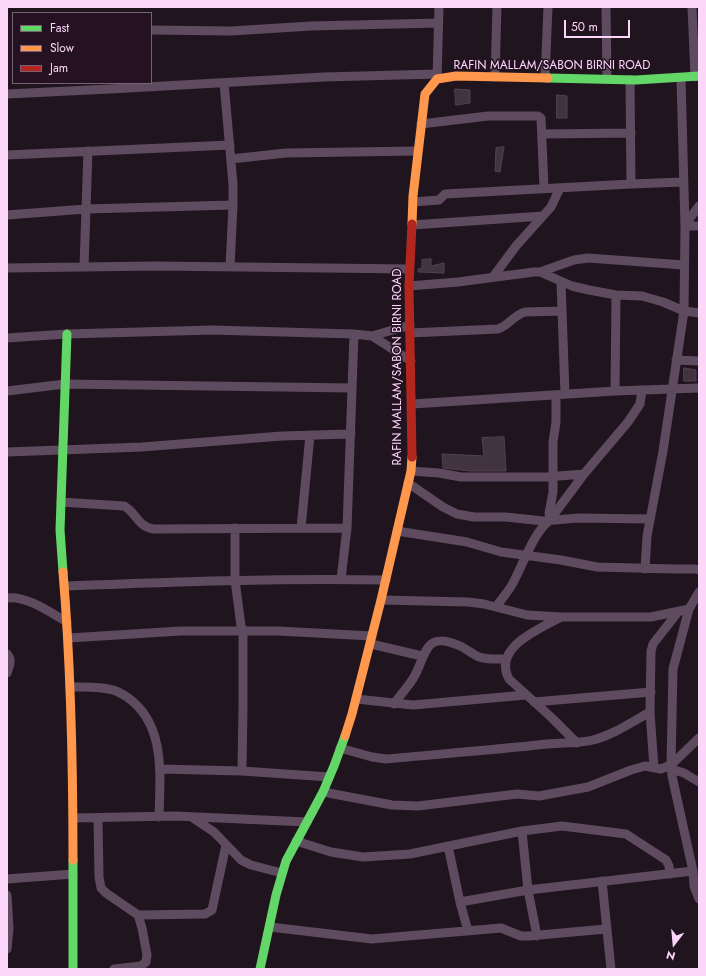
<!DOCTYPE html>
<html>
<head>
<meta charset="utf-8">
<style>
	body { margin:0 }
	#map { position:relative; width:706px; height:976px; overflow:hidden; background:#20151e; font-family:Jost,sans-serif }
	canvas { display:block }
	.frame { position:absolute; inset:0; border:8px solid #fcd7f9; pointer-events:none }
	.legend { position:absolute; left:12px; top:12px; width:140px; height:72px; box-sizing:border-box; background:#241121; border:1px solid #7a6077; margin:0; padding:5px 7px; list-style:none; font-size:12px; color:#fcd7f9 }
	.legend li { display:flex; align-items:center; gap:8px; height:20px }
	.legend b { width:20px; border:1px solid #7a6077 }
	.north { position:absolute; left:654px; top:924px; width:40px; height:40px; -webkit-text-stroke:3px #241121; paint-order:stroke; rotate:196deg; font-size:11px; font-weight:700; line-height:16px; text-align:center; color:#fcd7f9 }
	.north::after { content:''; display:block; margin:auto; width:14px; height:18px; background:#fcd7f9; clip-path:polygon(50% 0,100% 100%,50% 72%,0 100%) }
	.scale { position:absolute; left:564px; top:20px; width:66px; height:18px; box-sizing:border-box; border:2px solid #fcd7f9; border-top:0; padding-left:5px; font-size:12px; line-height:14px; white-space:nowrap; color:#fcd7f9; -webkit-text-stroke:3px #241121; paint-order:stroke }
</style>
</head>
<body>
<div id="map">
<canvas width="706" height="976"></canvas>
<div class="frame"></div>
<ul class="legend">
<li><b style="height:5px;background:#63d668"></b>Fast</li>
<li><b style="height:5px;background:#ff974d"></b>Slow</li>
<li><b style="height:5px;background:#b3261e"></b>Jam</li>
</ul>
<div class="north">N</div>
<div class="scale">50 m</div>
</div>
<script>
const ctx = document.querySelector('canvas').getContext('2d');
ctx.lineJoin = 'round';
function fillPath(path, color) { ctx.fillStyle = color; ctx.fill(path, 'evenodd'); }
function strokePath(path, color, width, dash) { ctx.strokeStyle = color; ctx.lineWidth = width; ctx.lineCap = dash ? 'butt' : 'round'; ctx.setLineDash(dash || []); ctx.stroke(path); }
function label(font, color, halo, rows, align = 'center') {
  ctx.font = font + ' Jost,sans-serif'; ctx.lineWidth = 3; ctx.setLineDash([]); ctx.textBaseline = 'middle'; ctx.strokeStyle = halo; ctx.fillStyle = color; for (const [text, x, y, turn = 0] of rows) {
    ctx.save(); ctx.translate(x, y); ctx.rotate((+turn || 0) * Math.PI / 180); ctx.textAlign = isNaN(turn) ? turn : align; if (halo) ctx.strokeText(text, 0, 0); ctx.fillText(text, 0, 0); ctx.restore();
  }
}
const building = new Path2D(`
	M455 89 470 90V103L456 105Z
	M557 95 567 96V118H557Z
	M504 147 500 172 495 171 496 148Z
	M431 259V266L444 263V273L418 272V269L422 268V260Z
	M684 368 696 370V381H684Z
	M504 437 506 471H470L443 468 442 454 484 456 482 438Z`);
fillPath(building, '#423340');
strokePath(building, '#534150', 1);
strokePath(new Path2D(`
	M606 7 607 79
	M692 7 695 77
	M151 30 231 31 311 26 438 23
	M495 77 497 7
	M545 78 548 7
	M437 79 439 7
	M630 80 631 184
	M224 83 233 184V205L230 267
	M7 94 110 89 324 77 437 74
	M421 124 488 116H538L541 118 544 188
	M542 134 631 133
	M7 155 230 145
	M231 159 286 153 417 151
	M413 202 439 200 445 194 631 184 683 182
	M7 215 86 209 233 205
	M412 225 543 216
	M685 226H699
	M687 226 690 218 699 206
	M84 267 88 151
	M7 268 156 266 409 269
	M540 272 574 260 588 258 684 265
	M493 277 516 246 551 207 560 188
	M561 282 565 394
	M409 286 458 282 534 272H540L572 286 589 290 616 295 642 296 663 302 684 311 699 313
	M410 333 498 329C508 326 514 315 525 312L562 311
	M372 336 411 361
	M7 338 67 334 212 330 354 334 372 336 410 325
	M676 360 699 361
	M7 391 65 384 351 388
	M615 391 616 295
	M412 404 615 391 699 388
	M7 452 142 447 282 436 351 434
	M411 471 439 473 461 477H546L584 474
	M408 483 443 507 457 514 474 517H506L543 521 578 518 650 519
	M61 502 124 506C137 513 137 526 153 529L347 528
	M550 519 549 513 553 492V442L556 422V395
	M235 528V580L241 626 243 631V707L242 771
	M301 528 310 435
	M397 531 467 542 501 552 561 560 597 567 674 569H695L699 570
	M645 569 647 536 663 451 684 311 685 226 681 78
	M341 579 347 528 354 334
	M64 586C172 582 279 578 386 580
	M699 592 689 609 673 669 671 765 672 776 693 871 694 886 699 899
	M7 598C26 595 51 613 67 622
	M381 600 468 602 484 604 527 615 561 617H651L689 609
	M496 607C502 598 510 590 514 581 523 564 534 532 549 521L584 474 628 422 640 404 642 390
	M561 617C540 629 492 647 509 679L552 718 577 743
	M69 638 181 631H278L372 636
	M371 644 422 656
	M7 654C13 660 9 667 7 673
	M70 687C85 687 99 686 113 690 118 691 123 695 127 697 166 724 160 775 159 817
	M356 699 413 705 526 695
	M534 702 651 692
	M394 704C400 695 409 686 414 677 427 654 424 630 460 646 467 649 472 654 479 657 487 660 498 659 506 659
	M340 748 372 757 386 759C440 754 493 750 547 744 562 742 577 744 593 740 613 735 632 722 650 712
	M654 768 650 712 651 651 653 644 678 612
	M160 769 242 771 329 777
	M671 769 684 773 699 782
	M323 792 392 805 418 806 517 794 539 796 588 787 631 770 645 766 661 769 671 765 699 738
	M74 818 175 816 307 822
	M98 818 99 877 101 888 106 893 138 915 142 928 147 955 146 962 141 966 114 969
	M193 818 214 832 241 860 251 865 282 873
	M522 831 528 890 537 936
	M296 841 331 852 363 857 410 854 522 831 562 826 626 834 666 860 669 866 670 874
	M448 846 460 902 468 931
	M7 879 73 874
	M602 881 611 969
	M7 895 9 928 7 949
	M460 902 528 890 693 871
	M138 915 205 914 212 910 226 845
	M270 927 372 939 501 928 521 936H529L606 929`), '#5f4b5f', 9);
strokePath(new Path2D(`
	M548 78 636 80 699 76
	M63 572 60 530 67 334
	M73 860V969
	M260 969 276 895 286 861 323 792 334 766 345 736`), '#63d668', 9);
strokePath(new Path2D(`
	M412 224 413 196 425 94 437 79 456 76 548 78
	M63 572C71 667 73 764 73 860
	M345 736 352 714 381 600 411 471 412 457`), '#ff974d', 9);
strokePath(new Path2D(`
	M412 224 409 286 412 457`), '#b3261e', 9);
label('12px', '#fcd7f9', '#241121', [
	["RAFIN MALLAM/SABON BIRNI ROAD",552,66],
	["RAFIN MALLAM/SABON BIRNI ROAD",398,367,-90]
]);
</script>
</body>
</html>
